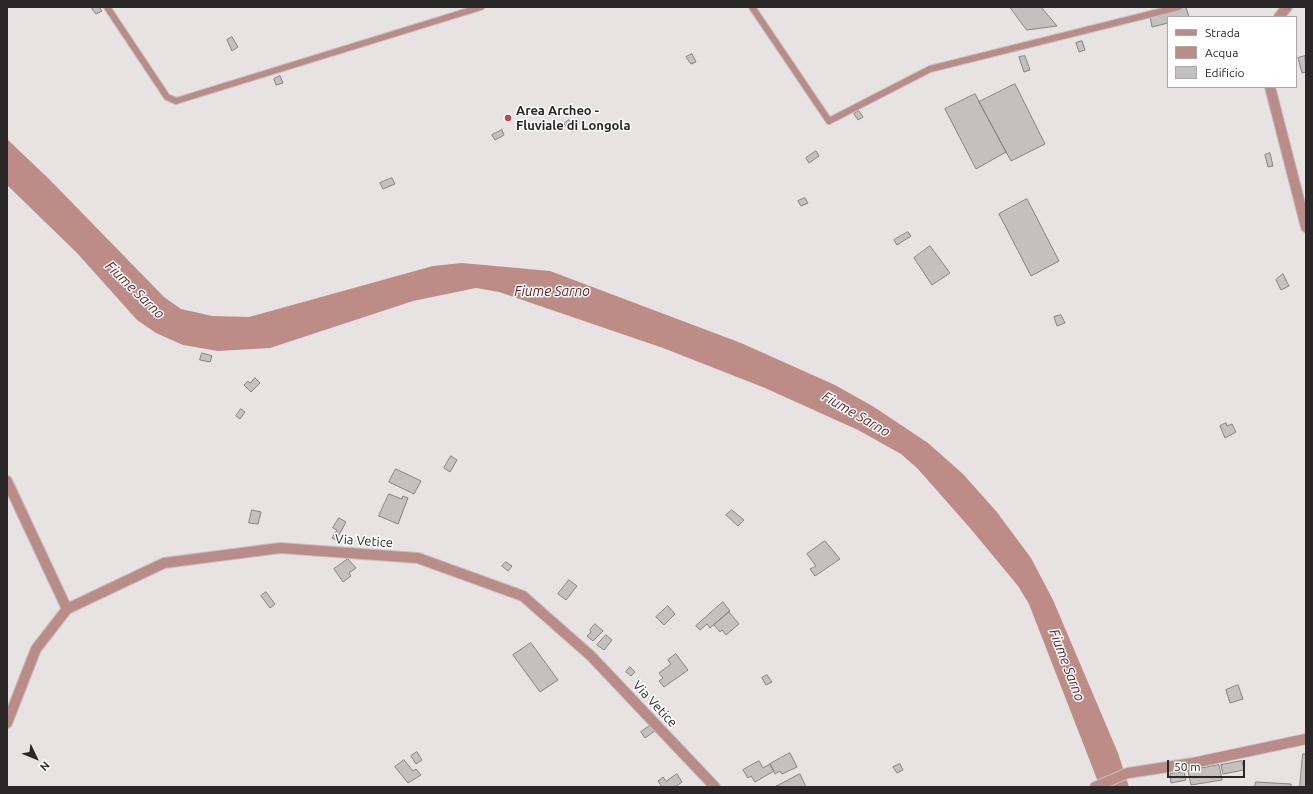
<!DOCTYPE html>
<html>
<head>
<meta charset="utf-8">
<style>
	body { margin:0 }
	#map { position:relative; width:1313px; height:794px; overflow:hidden; background:#e7e3e2; font-family:Ubuntu,sans-serif }
	canvas { display:block }
	.frame { position:absolute; inset:0; border:8px solid #292727; pointer-events:none }
	.legend { position:absolute; left:1167px; top:16px; width:130px; height:72px; box-sizing:border-box; background:#fff; border:1px solid #a9a9a9; margin:0; padding:5px 7px; list-style:none; font-size:12px; color:#292727 }
	.legend li { display:flex; align-items:center; gap:8px; height:20px }
	.legend b { width:20px; border:1px solid #a9a9a9 }
	.north { position:absolute; left:16px; top:738px; width:40px; height:40px; -webkit-text-stroke:3px #fff; paint-order:stroke; rotate:133deg; font-size:11px; font-weight:700; line-height:16px; text-align:center; color:#292727 }
	.north::after { content:''; display:block; margin:auto; width:14px; height:18px; background:#292727; clip-path:polygon(50% 0,100% 100%,50% 72%,0 100%) }
	.scale { position:absolute; left:1167px; top:760px; width:78px; height:18px; box-sizing:border-box; border:2px solid #292727; border-top:0; padding-left:5px; font-size:12px; line-height:14px; white-space:nowrap; color:#292727; -webkit-text-stroke:3px #fff; paint-order:stroke }
</style>
</head>
<body>
<div id="map">
<canvas width="1313" height="794"></canvas>
<div class="frame"></div>
<ul class="legend">
<li><b style="height:5px;background:#b98c88"></b>Strada</li>
<li><b style="height:11px;background:#be8c87"></b>Acqua</li>
<li><b style="height:11px;background:#c4c0c0"></b>Edificio</li>
</ul>
<div class="north">N</div>
<div class="scale">50 m</div>
</div>
<script>
const ctx = document.querySelector('canvas').getContext('2d');
ctx.lineJoin = 'round';
function fillPath(path, color) { ctx.fillStyle = color; ctx.fill(path, 'evenodd'); }
function strokePath(path, color, width, dash) { ctx.strokeStyle = color; ctx.lineWidth = width; ctx.lineCap = dash ? 'butt' : 'round'; ctx.setLineDash(dash || []); ctx.stroke(path); }
function label(font, color, halo, rows, align = 'center') {
  ctx.font = font + ' Ubuntu,sans-serif'; ctx.lineWidth = 3; ctx.setLineDash([]); ctx.textBaseline = 'middle'; ctx.strokeStyle = halo; ctx.fillStyle = color; for (const [text, x, y, turn = 0] of rows) {
    ctx.save(); ctx.translate(x, y); ctx.rotate((+turn || 0) * Math.PI / 180); ctx.textAlign = isNaN(turn) ? turn : align; if (halo) ctx.strokeText(text, 0, 0); ctx.fillText(text, 0, 0); ctx.restore();
  }
}
fillPath(new Path2D(`
	M7 139 49 179 164 297 181 309 212 316 249 317 433 266 462 263 550 271 741 343 835 385 874 407 928 443 963 474 996 511 1031 558 1053 600 1118 753 1129 787H1100L1029 604 1018 586 970 528 917 468 901 454 858 430 765 388 663 348 499 292 476 288 413 301 270 348 218 351 183 345 156 333 137 320 77 253 7 185Z`), '#be8c87');
const building = new Path2D(`
	M95 7H99L102 11 96 14 92 9Z
	M1010 7H1041L1057 26 1027 30Z
	M1186 7 1189 17H1168V23L1152 27 1150 16Z
	M232 37 238 47 232 51 227 40Z
	M1082 41 1085 50 1079 52 1076 43Z
	M692 54 696 62 691 64 686 57Z
	M1025 56 1030 70 1024 72 1019 57Z
	M1305 56 1306 72 1302 73 1298 58Z
	M280 76 283 83 276 85 274 79Z
	M1015 84 1045 144 1011 161 979 102Z
	M975 94 1006 152 976 169 945 109Z
	M859 111 863 117 858 120 854 114Z
	M569 120 576 129 572 132 564 124Z
	M502 130 504 135 495 140 492 135Z
	M816 151 819 156 809 163 806 158Z
	M1270 153 1273 166 1268 167 1265 155Z
	M392 178 395 184 383 189 380 183Z
	M805 198 808 203 801 206 798 201Z
	M1027 199 1059 261 1031 276 999 214Z
	M908 232 911 236 897 245 894 240Z
	M930 246 950 273 932 285 914 258Z
	M1283 274 1289 286 1281 290 1276 280Z
	M1061 315 1065 323 1057 326 1054 317Z
	M202 353 212 356 210 362 200 360Z
	M255 378 260 383 251 392 244 385 248 381 250 383Z
	M241 409 245 412 240 419 236 416Z
	M1226 423 1227 426 1232 424 1236 432 1225 438 1220 426Z
	M451 456 457 460 450 472 444 468Z
	M396 469 421 481 414 494 389 482Z
	M389 494 402 499 403 496 408 498 398 524 379 516Z
	M252 510 261 512 258 524 249 523Z
	M732 510 744 520 738 526 726 515Z
	M339 518 346 522 336 540 332 538 337 530 333 528Z
	M825 541 840 559 815 576 810 569 816 566 807 554Z
	M348 559 356 568 349 573 351 576 343 582 334 569Z
	M506 562 512 566 508 571 502 566Z
	M569 580 577 586 566 600 558 594Z
	M266 592 275 604 270 608 261 596Z
	M723 602 730 611 710 628 707 624 700 630 696 626Z
	M668 606 675 614 664 625 656 617Z
	M729 612 739 624 726 635 722 630 720 632 714 625Z
	M595 624 603 631 593 641 587 636 591 632 590 630Z
	M606 635 612 640 604 650 597 645Z
	M531 643 558 680 540 692 513 655Z
	M676 654 688 670 664 687 659 681 663 678 659 673 671 664 668 660Z
	M630 667 635 672 631 676 626 672Z
	M767 675 772 682 766 685 762 678Z
	M1238 685 1243 699 1230 703 1226 690Z
	M651 725 656 730 645 738 641 732Z
	M417 752 422 760 416 764 411 756Z
	M790 753 797 767 782 774 780 771 775 774 770 764Z
	M1303 754H1306V787H1300Z
	M404 760 413 771 416 769 421 775 408 783 395 767Z
	M759 761 763 768 770 764 774 771 755 782 751 776 748 778 743 770Z
	M1242 761 1244 770 1223 774 1221 765Z
	M900 764 903 770 897 773 893 767Z
	M1219 765 1222 780 1191 785 1188 771Z
	M1184 772 1186 780 1171 783 1170 774Z
	M677 774 682 782 675 787H662L658 781 663 777 666 781Z
	M800 774 806 787H775Z
	M1256 782 1291 784V787H1255Z`);
fillPath(building, '#c4c0c0');
strokePath(building, '#868281', 1);
const service = new Path2D(`
	M107 7 167 97 176 101 481 7
	M752 7 829 121 930 69 1179 7`);
const minor = new Path2D(`
	M1279 17 1287 7
	M1270 87 1306 227
	M7 481 67 609
	M7 723 36 649 67 609 164 563 280 548 418 558 523 596 591 656 715 787
	M1095 787 1128 773 1193 763 1306 739`);
strokePath(service, '#c5c1c0', 8);
strokePath(minor, '#c5c1c0', 12);
strokePath(service, '#b98c88', 6);
strokePath(minor, '#b98c88', 10);
for (const [x, y, r, color] of [
	[508,118,4,"#cf4041"]
]) { const dot = new Path2D(); dot.arc(x, y, r, 0, 2 * Math.PI); ctx.fillStyle = color; ctx.fill(dot); strokePath(dot, '#fff', 1.5); }
label('bold 13px', '#292727', '#fff', [
	["Area Archeo -",516,111],
	["Fluviale di Longola",516,126]
], 'left');
label('13px', '#292727', '#fff', [
	["Via Vetice",364,541,4],
	["Via Vetice",655,704,47]
]);
label('italic 14px', '#622221', '#fff', [
	["Fiume Sarno",135,290,44],
	["Fiume Sarno",552,291],
	["Fiume Sarno",856,414,30],
	["Fiume Sarno",1067,665,69]
]);
</script>
</body>
</html>
